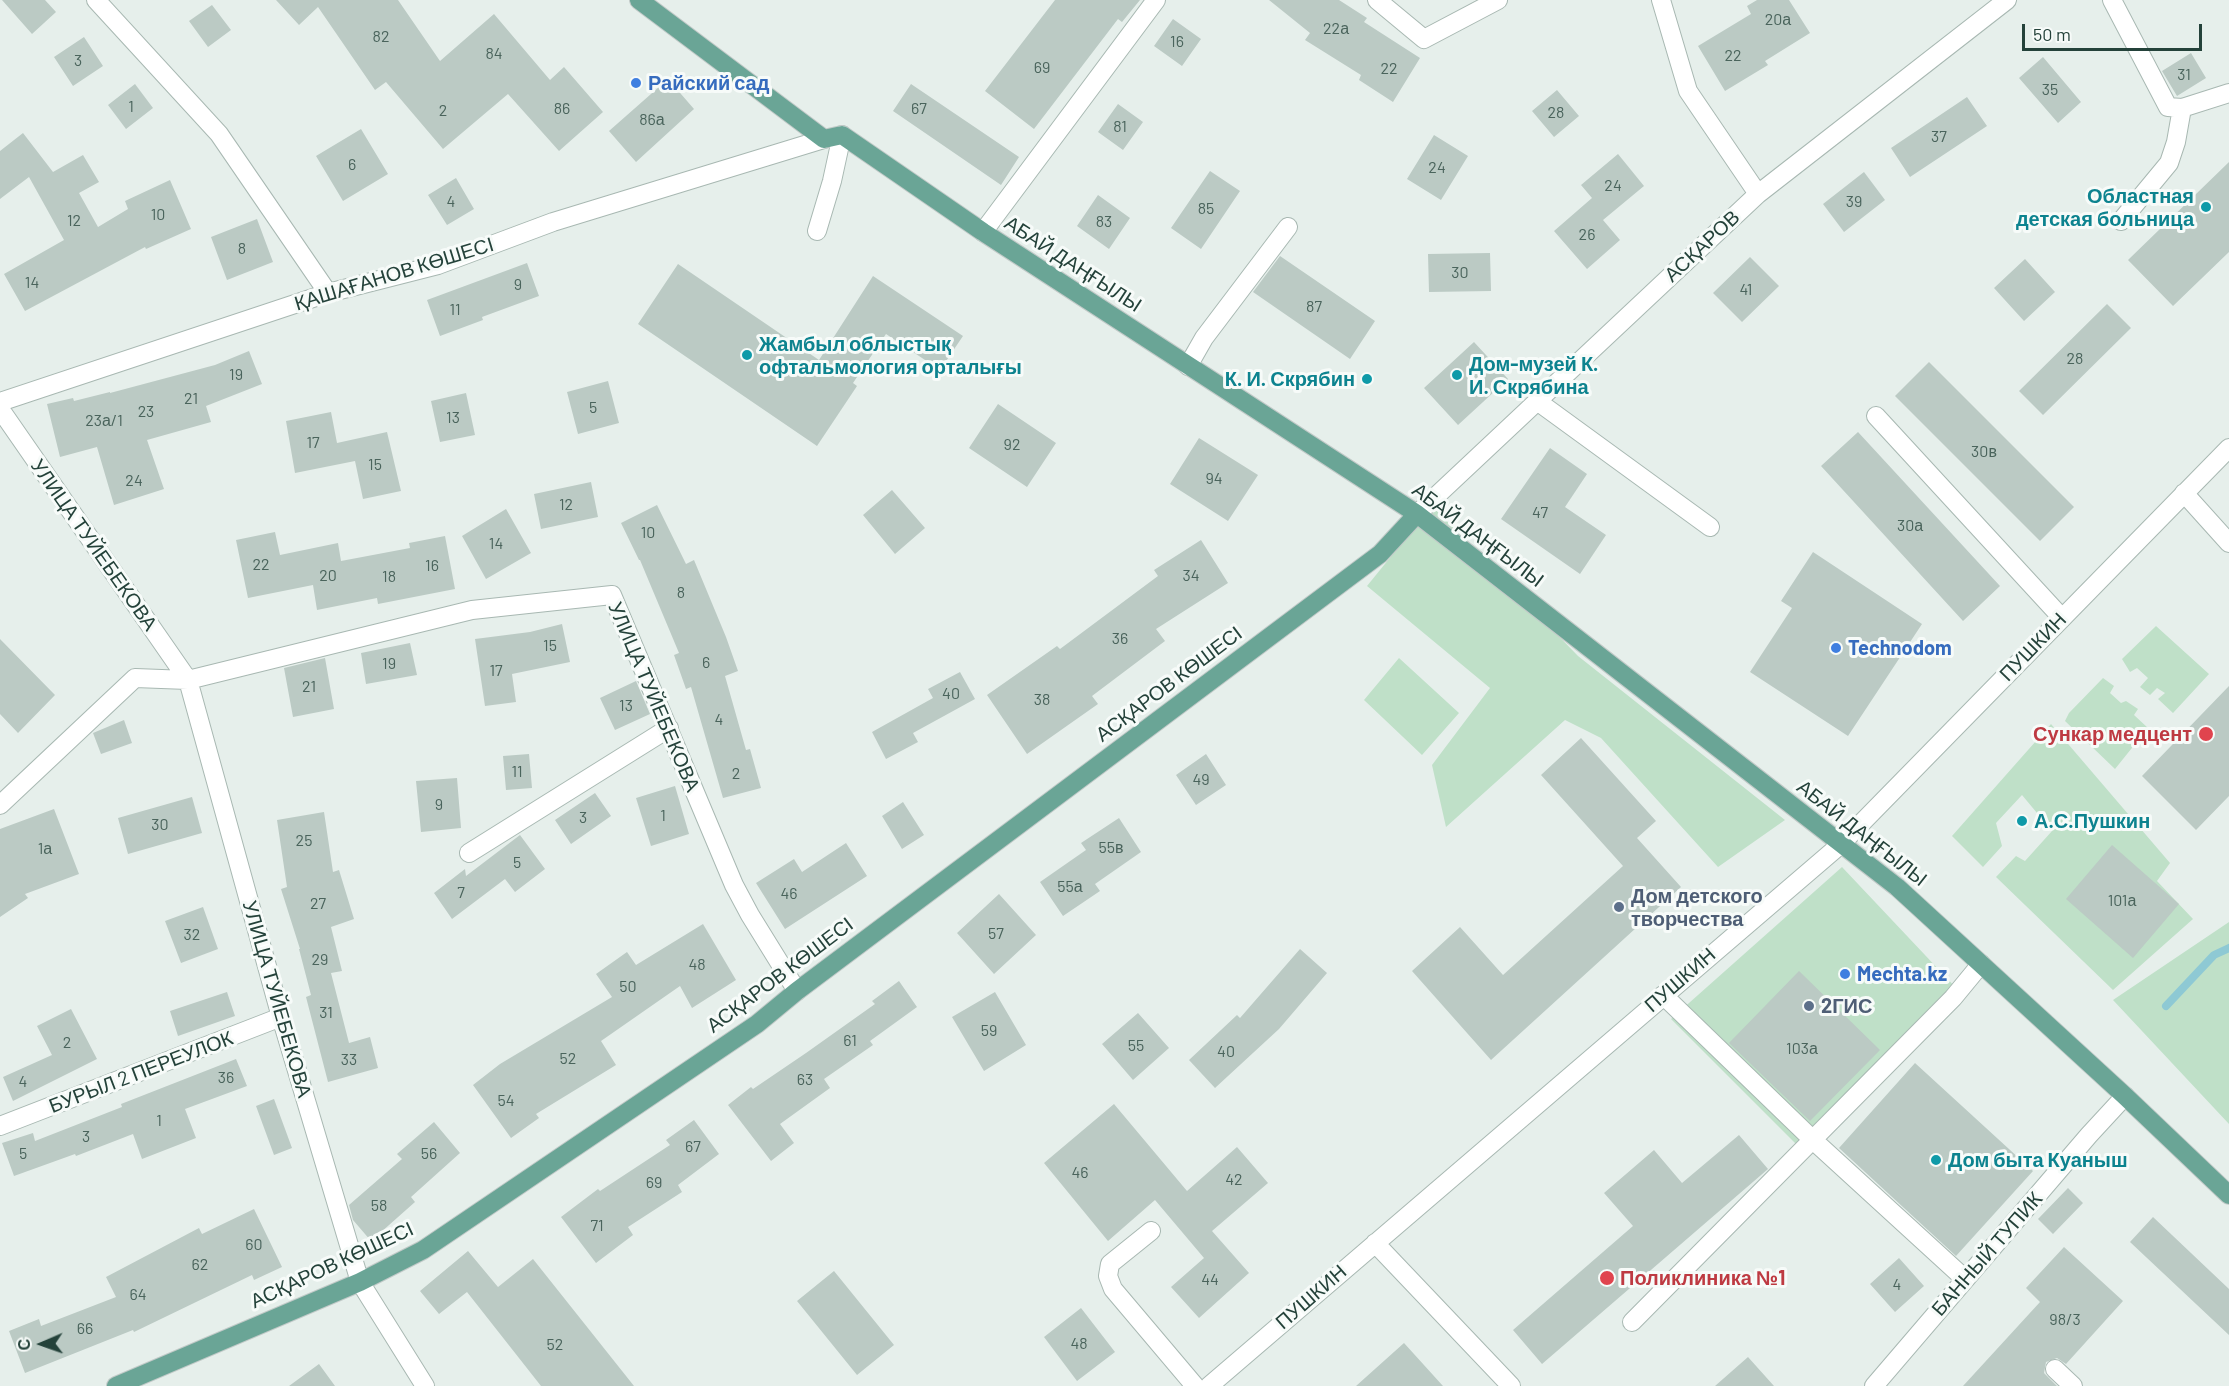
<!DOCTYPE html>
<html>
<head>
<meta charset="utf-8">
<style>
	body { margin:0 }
	#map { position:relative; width:2229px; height:1386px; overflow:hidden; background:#e6efeb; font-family:Barlow,sans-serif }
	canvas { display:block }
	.north { position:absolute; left:12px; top:1314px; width:60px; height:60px; -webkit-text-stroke:4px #f7fbf9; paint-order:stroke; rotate:268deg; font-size:16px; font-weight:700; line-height:24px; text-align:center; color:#24423a }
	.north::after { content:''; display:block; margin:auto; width:21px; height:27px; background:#24423a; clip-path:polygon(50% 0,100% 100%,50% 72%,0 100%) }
	.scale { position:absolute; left:2022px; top:24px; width:180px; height:27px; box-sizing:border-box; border:3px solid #24423a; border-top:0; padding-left:8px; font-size:18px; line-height:21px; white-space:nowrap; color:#24423a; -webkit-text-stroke:4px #f7fbf9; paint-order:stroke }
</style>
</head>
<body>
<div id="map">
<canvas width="2229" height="1386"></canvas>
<div class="north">С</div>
<div class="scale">50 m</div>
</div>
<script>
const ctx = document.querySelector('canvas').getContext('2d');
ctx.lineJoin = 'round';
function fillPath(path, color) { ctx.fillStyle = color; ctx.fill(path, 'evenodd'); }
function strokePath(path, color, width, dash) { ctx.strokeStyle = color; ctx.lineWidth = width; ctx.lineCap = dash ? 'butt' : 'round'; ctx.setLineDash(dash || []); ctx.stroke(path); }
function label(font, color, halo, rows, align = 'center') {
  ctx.font = font + ' Barlow,sans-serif'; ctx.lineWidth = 6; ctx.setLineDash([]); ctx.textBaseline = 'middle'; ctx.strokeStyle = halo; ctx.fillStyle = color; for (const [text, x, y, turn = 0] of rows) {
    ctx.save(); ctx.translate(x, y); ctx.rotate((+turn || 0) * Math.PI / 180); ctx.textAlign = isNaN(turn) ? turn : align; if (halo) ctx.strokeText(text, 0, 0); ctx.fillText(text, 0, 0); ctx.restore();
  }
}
fillPath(new Path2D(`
	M1432 506 1578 656 1785 820 1718 867 1601 738 1565 720 1446 827 1432 765 1490 688 1367 586Z
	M2156 626 2209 674 2173 713 2158 699 2165 693 2157 688 2150 695 2140 687 2148 678 2137 668 2130 672 2122 659Z
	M1399 658 1459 713 1422 755 1364 700Z
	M2103 678 2114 686 2110 693 2121 703 2126 701 2138 709 2134 715 2148 728 2115 769 2065 721 2069 713Z
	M2051 724 2170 863 2157 881 2193 919 2113 990 1996 877 2016 856 2025 861 2052 831 2022 795 1996 823 2002 846 1983 867 1952 836Z
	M1842 867 1958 990 1806 1154 1671 1019Z
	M2229 922V1124L2113 1000Z`), '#bfe0c8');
strokePath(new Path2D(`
	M2166 1006 2214 955 2229 948`), '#8ec9d4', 8);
fillPath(new Path2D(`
	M2 0H45L56 12 32 34Z
	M276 0H398L440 61 494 14 550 80 564 67 603 112 559 151 508 94 443 149 386 82 375 90 318 7 299 25Z
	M1055 0H1140L1122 22 1118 19 1034 129 985 91Z
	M1269 0H1339L1367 18 1364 22 1420 58 1393 102 1359 80 1361 75 1305 40 1310 33Z
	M1757 0H1789L1810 33 1765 61 1768 65 1725 91 1698 46 1751 14 1747 6Z
	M212 5 231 30 208 47 189 21Z
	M1173 19 1201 39 1182 66 1154 46Z
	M84 37 103 66 73 86 54 57Z
	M2191 53 2206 78 2177 96 2162 71Z
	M2043 57 2081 102 2058 123 2019 78Z
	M668 79 694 109 636 162 609 131Z
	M135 84 153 108 126 129 108 105Z
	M911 84 1019 157 1001 185 893 111Z
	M1557 90 1579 116 1554 137 1532 111Z
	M1967 97 1987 126 1910 177 1891 148Z
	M1118 104 1143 122 1123 150 1098 132Z
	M361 129 388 174 343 201 316 156Z
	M23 133 53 172 83 155 99 182 79 193 98 227 128 209 125 201 170 180 191 229 146 249 145 247 25 311 4 274 64 240 29 177 0 199V151Z
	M1434 135 1468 156 1441 200 1407 179Z
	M1618 154 1644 186 1603 220 1620 240 1587 269 1554 231 1592 198 1581 185Z
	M2229 162V252L2173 306 2128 260Z
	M1210 171 1240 191 1201 249 1171 228Z
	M1864 172 1885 200 1844 232 1823 204Z
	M456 178 474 209 447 225 428 195Z
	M1098 195 1130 218 1109 249 1077 226Z
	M257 219 273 262 227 280 211 237Z
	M1490 253 1491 291 1429 292 1428 254Z
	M1280 256 1375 321 1350 359 1253 292Z
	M1750 257 1779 286 1742 322 1713 293Z
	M2025 259 2055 292 2024 321 1994 288Z
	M527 263 539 296 482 317 483 320 440 336 427 300Z
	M678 264 819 360 873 276 963 336 940 370 886 334 853 383 857 386 817 446 638 324Z
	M2107 304 2131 328 2043 415 2019 391Z
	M1474 342 1508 379 1458 425 1424 388Z
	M249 351 262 384 206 406 211 422 147 440 164 489 114 505 97 447 60 457 47 404 73 398 74 401 110 392V393L215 365Z
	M1929 362 2074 507 2040 541 1895 396Z
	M608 381 619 423 578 434 567 392Z
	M466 393 475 435 440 442 431 401Z
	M998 404 1056 443 1027 487 969 448Z
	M331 412 337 443 387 432 401 491 363 499 355 461 295 473 286 421Z
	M1858 432 2000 586 1963 621 1821 466Z
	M1199 438 1258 475 1228 521 1170 484Z
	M1550 448 1587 474 1565 507 1606 535 1580 574 1501 519Z
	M591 482 598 517 541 529 534 494Z
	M892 490 925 528 895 554 863 515Z
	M657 505 686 564 694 560 726 637 738 671 725 676 746 750 750 749 761 788 723 798 691 687 686 689 674 655 679 653 640 560H639L621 523Z
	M506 509 531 553 486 579 462 536Z
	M275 532 280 555 338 543 341 561 410 548 409 543 445 536 455 589 378 604 377 598 317 610 313 585 248 598 236 540Z
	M1201 540 1228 583 1156 629 1165 641 1092 696 1098 704 1027 754 987 695 1057 646 1060 649 1158 576 1154 570Z
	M1813 552 1922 624 1848 736 1750 672 1792 608 1781 601Z
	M562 624 570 662 512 674 516 702 485 706 475 639 530 632Z
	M0 639 55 695 18 733 0 714Z
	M410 643 417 675 366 684 361 653Z
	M325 658 334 709 293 717 284 668Z
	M960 672 975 699 913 733 918 742 886 759 872 732 933 698 928 689Z
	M636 681 650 714 615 730 600 698Z
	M2229 686V796L2196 830 2142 776Z
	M124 720 132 743 101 754 93 733Z
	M1581 738 1656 821 1637 838 1681 887 1491 1060 1412 971 1460 927 1503 975 1623 866 1541 775Z
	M529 754 532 788 506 790 503 756Z
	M1206 754 1226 785 1196 805 1176 775Z
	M457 778 461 828 421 832 416 781Z
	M675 786 689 834 651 846 636 798Z
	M595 793 611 816 571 844 555 820Z
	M192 797 202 833 128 854 118 818Z
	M903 802 924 835 902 849 882 816Z
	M54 809 79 874 25 894 28 898 0 917V829Z
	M324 812 333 872 339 870 354 919 331 927 342 971 331 973 349 1043 370 1037 378 1068 328 1082 306 997 311 995 299 949H300L281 889 287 887 277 820Z
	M1119 818 1141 852 1095 884 1100 891 1063 916 1040 882 1086 850 1081 843Z
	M520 835 545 869 515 892 505 879 452 919 434 893 465 869 466 876Z
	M846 843 867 876 785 929 756 883 794 859 802 872Z
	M2112 845 2179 904 2133 958 2066 899Z
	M999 894 1036 935 994 974 957 933Z
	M203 907 218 949 181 963 165 921Z
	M703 924 736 980 692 1008 680 986 601 1041 616 1065 536 1114 539 1118 511 1138 473 1085 500 1064 612 997 596 974 627 952 636 965Z
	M1300 949 1327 973 1279 1029 1215 1088 1189 1060 1237 1015 1240 1018Z
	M1799 971 1880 1050 1810 1121 1729 1043Z
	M899 981 917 1007 870 1041 873 1045 824 1079 830 1088 780 1124 794 1143 771 1161 728 1105 751 1087 753 1089 806 1053 875 1004 872 1001Z
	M227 992 235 1016 178 1036 170 1011Z
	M995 992 1026 1045 984 1071 952 1017Z
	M71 1009 97 1059 13 1101 3 1077 52 1055 37 1026Z
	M1138 1013 1169 1048 1133 1080 1102 1044Z
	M236 1059 247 1086 185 1109 196 1138 142 1159 133 1134 76 1156 75 1154 14 1176 2 1143 33 1133 35 1141 122 1107 121 1104Z
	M1915 1063 2033 1171 1956 1256 1839 1148Z
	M274 1099 292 1148 274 1155 256 1106Z
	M1114 1104 1187 1191 1237 1147 1268 1183 1212 1231 1249 1273 1199 1318 1171 1287 1204 1258 1155 1200 1108 1241 1044 1163Z
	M694 1120 719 1154 678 1185 682 1192 628 1227 633 1235 596 1263 561 1217 598 1189 600 1191 670 1145 666 1140Z
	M434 1122 460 1153 411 1197 415 1202 371 1241 353 1220 349 1205 402 1159 397 1154Z
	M1739 1135 1768 1169 1542 1364 1513 1330 1633 1226 1604 1193 1654 1150 1682 1183Z
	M2068 1188 2083 1203 2053 1234 2038 1219Z
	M254 1209 282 1267 254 1280 252 1275 134 1332 133 1330 25 1373 9 1331 39 1319 41 1326 116 1297 106 1277 199 1228 202 1234Z
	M2153 1217 2229 1289V1335L2130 1242Z
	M2064 1247 2123 1301 2066 1364 2057 1358 2046 1362 2044 1373 2057 1386H1963L2040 1302 2026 1288Z
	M468 1251 498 1287 533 1259 634 1386H541L467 1292 439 1314 420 1291Z
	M1899 1258 1924 1286 1895 1312 1870 1284Z
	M834 1271 894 1345 857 1375 797 1301Z
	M1081 1308 1115 1352 1077 1381 1044 1337Z
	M1404 1343 1443 1386H1356Z
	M1748 1357 1774 1386H1715Z
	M319 1364 335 1386H289Z`), '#bbcac4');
const minor = new Path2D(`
	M96 0 219 134 328 293
	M1377 0 1424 39 1498 0
	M1661 0 1688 91 1758 194
	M2112 0 2168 107 2182 108 2229 93
	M2121 221 2169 163 2176 142 2182 108
	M817 231 832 181 842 135
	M983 232 1156 0
	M1188 366 1204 338 1288 227
	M1537 401 1710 527
	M0 402 328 293 438 265 553 222 824 139
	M0 409 188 680 281 1017 360 1282 425 1386
	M1876 416 2062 618
	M2184 493 2229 543
	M1417 514 1758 194 2007 0
	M0 805 135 678 188 680 472 610 612 595 734 885 750 915 797 991
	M469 853 669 728
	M1663 995 1813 1140 1965 1279
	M0 1126 281 1017
	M1151 1231 1110 1264 1108 1276 1113 1289 1195 1386
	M1375 1243 1511 1386
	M1632 1322 1953 998 1981 964
	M2055 1369 2073 1386
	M1209 1386 1840 845 2229 448
	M1874 1386 2089 1135 2125 1096`);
const major = new Path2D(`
	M639 0 824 139 842 135 983 232 1417 514 1897 887 2125 1096 2229 1195
	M116 1386 360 1282 423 1250 757 1024 797 991 1380 554 1417 514`);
strokePath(minor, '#a8b8b2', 20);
strokePath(major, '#c2cac8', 20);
strokePath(minor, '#fff', 18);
strokePath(major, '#6aa596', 18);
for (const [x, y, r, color] of [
	[636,83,6,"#3f7fe0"],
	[2206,207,6,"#0f9aa8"],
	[747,355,6,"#0f9aa8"],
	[1457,375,6,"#0f9aa8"],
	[1367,379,6,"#0f9aa8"],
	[1836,648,6,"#3f7fe0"],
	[2206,734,8,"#e0444e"],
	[2022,821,6,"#0f9aa8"],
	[1619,907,6,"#5c6f8a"],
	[1845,974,6,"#3f7fe0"],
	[1809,1006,6,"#5c6f8a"],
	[1936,1160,6,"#0f9aa8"],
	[1607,1278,8,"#e0444e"]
]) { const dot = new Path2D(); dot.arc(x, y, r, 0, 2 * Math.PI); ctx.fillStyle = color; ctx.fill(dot); strokePath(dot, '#f7fbf9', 2); }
label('16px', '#4a645c', null, [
	["20а",1778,20],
	["22а",1336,29],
	["82",381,37],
	["16",1177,42],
	["84",494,54],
	["22",1733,56],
	["3",78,61],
	["69",1042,68],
	["22",1389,69],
	["31",2184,75],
	["35",2050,90],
	["1",131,107],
	["86",562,109],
	["67",919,109],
	["2",443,111],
	["28",1556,113],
	["86а",652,120],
	["81",1120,127],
	["37",1939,137],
	["6",352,165],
	["24",1437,168],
	["24",1613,186],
	["4",451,202],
	["39",1854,202],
	["85",1206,209],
	["10",158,215],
	["12",74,221],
	["83",1104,222],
	["26",1587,235],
	["8",242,249],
	["30",1460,273],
	["14",32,283],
	["9",518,285],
	["41",1746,290],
	["87",1314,307],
	["11",455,310],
	["28",2075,359],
	["19",236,375],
	["21",191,399],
	["5",593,408],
	["23",146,412],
	["13",453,418],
	["23а/1",104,421],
	["17",313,443],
	["92",1012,445],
	["30в",1984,452],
	["15",375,465],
	["94",1214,479],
	["24",134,481],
	["12",566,505],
	["47",1540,513],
	["30а",1910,526],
	["10",648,533],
	["14",496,544],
	["22",261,565],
	["16",432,566],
	["20",328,576],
	["34",1191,576],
	["18",389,577],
	["8",681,593],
	["36",1120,639],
	["15",550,646],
	["6",706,663],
	["19",389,664],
	["17",496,671],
	["21",309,687],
	["40",951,694],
	["38",1042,700],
	["13",626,706],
	["4",719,720],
	["11",517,772],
	["2",736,774],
	["49",1201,780],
	["9",439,805],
	["1",663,816],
	["3",583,818],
	["30",160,825],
	["25",304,841],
	["55в",1111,848],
	["1а",45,849],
	["5",517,863],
	["55а",1070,887],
	["7",461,893],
	["46",789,894],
	["101а",2122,901],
	["27",318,904],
	["57",996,934],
	["32",192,935],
	["29",320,960],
	["48",697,965],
	["50",628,987],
	["31",326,1013],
	["59",989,1031],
	["61",850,1041],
	["2",67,1043],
	["55",1136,1046],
	["103а",1802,1049],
	["40",1226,1052],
	["52",568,1059],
	["33",349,1060],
	["36",226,1078],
	["63",805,1080],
	["4",23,1082],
	["54",506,1101],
	["1",159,1121],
	["3",86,1137],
	["67",693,1147],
	["5",23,1154],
	["56",429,1154],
	["46",1080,1173],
	["42",1234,1180],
	["69",654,1183],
	["58",379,1206],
	["71",597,1226],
	["60",254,1245],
	["62",200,1265],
	["44",1210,1280],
	["4",1897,1285],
	["64",138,1295],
	["98/3",2065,1320],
	["66",85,1329],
	["48",1079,1344],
	["52",555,1345]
]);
label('bold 20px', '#366cbe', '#f7fbf9', [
	["Райский сад",648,83],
	["Technodom",1848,648],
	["Mechta.kz",1857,974]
], 'left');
label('bold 20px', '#0d838f', '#f7fbf9', [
	["Областная",2194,196,"right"],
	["детская больница",2194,219,"right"],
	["Жамбыл облыстық",759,344],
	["офтальмология орталығы",759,367],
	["Дом-музей К.",1469,364],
	["И. Скрябина",1469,387],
	["К. И. Скрябин",1355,379,"right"],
	["А.С.Пушкин",2034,821],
	["Дом быта Куаныш",1948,1160]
], 'left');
label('20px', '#24423a', '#f7fbf9', [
	["АСҚАРОВ",1702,246,-43],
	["АБАЙ ДАҢҒЫЛЫ",1073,264,33],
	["ҚАШАҒАНОВ КӨШЕСІ",394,274,-17],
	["АБАЙ ДАҢҒЫЛЫ",1478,535,37],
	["УЛИЦА ТУЙЕБЕКОВА",94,545,55],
	["ПУШКИН",2033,647,-46],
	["АСҚАРОВ КӨШЕСІ",1169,684,-37],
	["УЛИЦА ТУЙЕБЕКОВА",654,697,67],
	["АБАЙ ДАҢҒЫЛЫ",1862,833,38],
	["АСҚАРОВ КӨШЕСІ",780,975,-37],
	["ПУШКИН",1680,980,-41],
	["УЛИЦА ТУЙЕБЕКОВА",277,999,74],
	["БУРЫЛ 2 ПЕРЕУЛОК",141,1072,-21],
	["БАННЫЙ ТУПИК",1987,1254,-49],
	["АСҚАРОВ КӨШЕСІ",332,1265,-25],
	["ПУШКИН",1311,1297,-41]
]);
label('bold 20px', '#be3a42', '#f7fbf9', [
	["Сункар медцент",2192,734],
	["Поликлиника №1",1620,1278,"left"]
], 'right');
label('bold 20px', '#4e5e75', '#f7fbf9', [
	["Дом детского",1631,896],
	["творчества",1631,919],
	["2ГИС",1821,1006]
], 'left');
</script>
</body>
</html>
